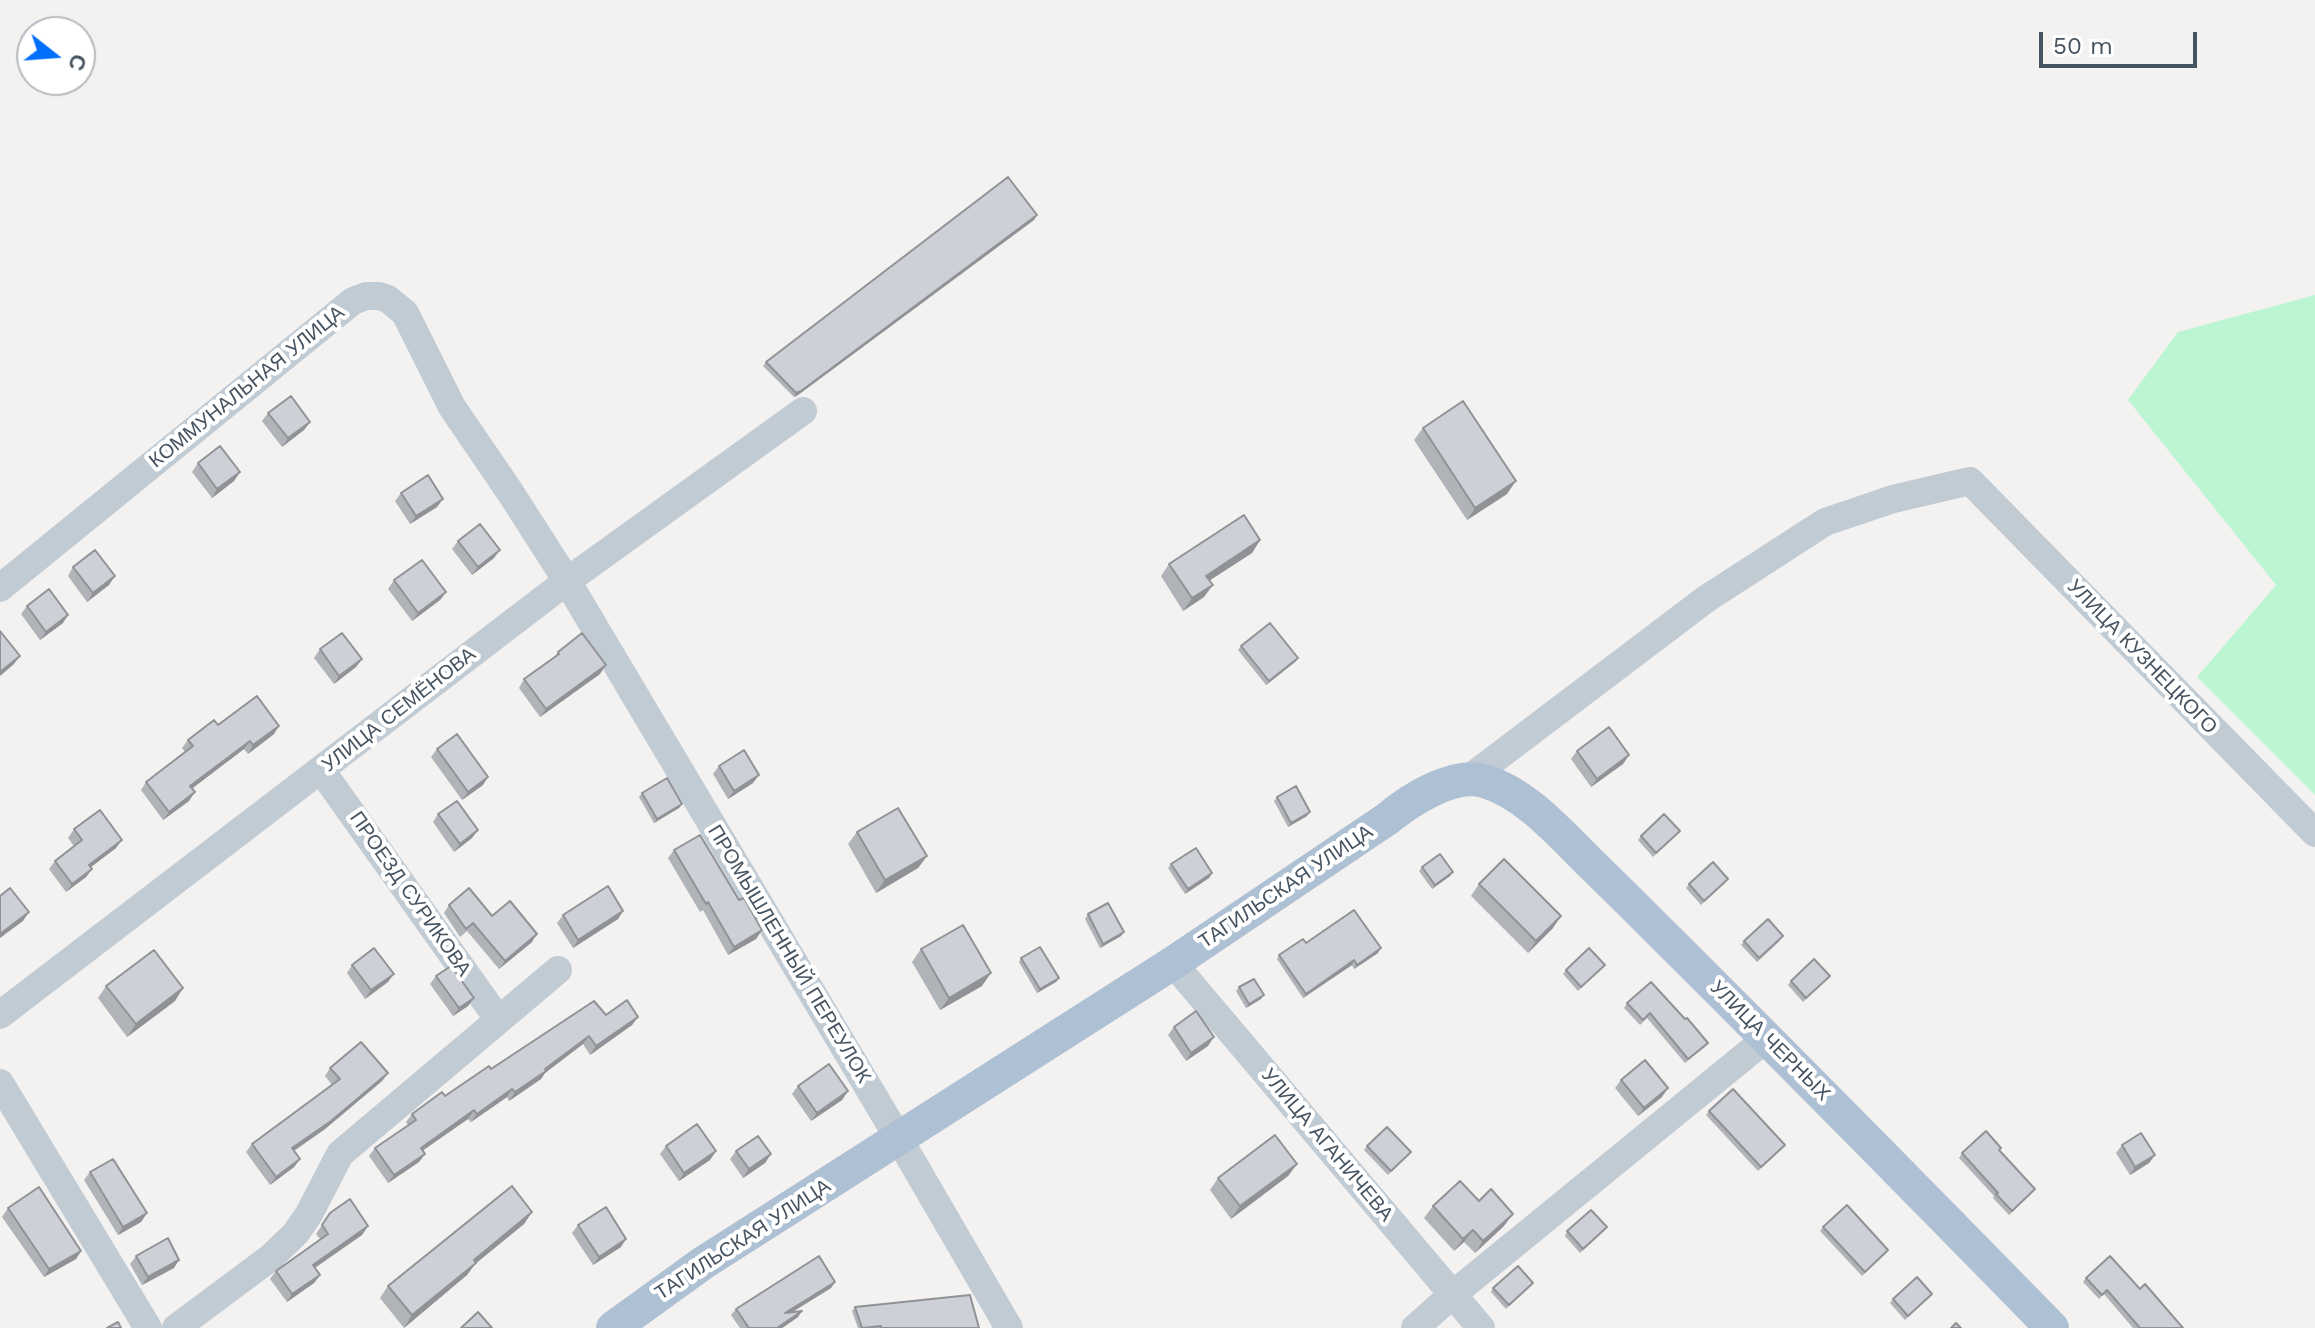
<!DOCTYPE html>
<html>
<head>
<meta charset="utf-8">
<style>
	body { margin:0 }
	#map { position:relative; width:2315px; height:1328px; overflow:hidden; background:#f4f1f1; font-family:"Work Sans",sans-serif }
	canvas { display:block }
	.north { position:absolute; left:16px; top:16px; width:80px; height:80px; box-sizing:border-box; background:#fff; border:2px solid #b5bbc0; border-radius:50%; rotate:107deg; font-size:22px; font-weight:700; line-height:32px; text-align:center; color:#465461 }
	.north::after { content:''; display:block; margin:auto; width:28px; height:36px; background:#026efc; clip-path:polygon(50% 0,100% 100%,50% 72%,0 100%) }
	.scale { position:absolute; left:2039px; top:32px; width:158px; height:36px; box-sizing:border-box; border:4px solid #465461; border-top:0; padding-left:10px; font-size:24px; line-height:28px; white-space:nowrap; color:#465461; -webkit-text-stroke:6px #fff; paint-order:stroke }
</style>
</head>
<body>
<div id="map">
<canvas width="2315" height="1328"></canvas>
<div class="north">С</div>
<div class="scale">50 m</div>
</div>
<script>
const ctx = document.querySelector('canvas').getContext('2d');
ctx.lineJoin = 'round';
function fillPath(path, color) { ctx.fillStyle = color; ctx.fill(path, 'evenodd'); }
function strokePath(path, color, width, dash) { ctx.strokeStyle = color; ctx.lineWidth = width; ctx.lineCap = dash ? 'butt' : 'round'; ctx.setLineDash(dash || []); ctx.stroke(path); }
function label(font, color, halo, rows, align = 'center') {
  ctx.font = font + ' "Work Sans",sans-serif'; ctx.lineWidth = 8; ctx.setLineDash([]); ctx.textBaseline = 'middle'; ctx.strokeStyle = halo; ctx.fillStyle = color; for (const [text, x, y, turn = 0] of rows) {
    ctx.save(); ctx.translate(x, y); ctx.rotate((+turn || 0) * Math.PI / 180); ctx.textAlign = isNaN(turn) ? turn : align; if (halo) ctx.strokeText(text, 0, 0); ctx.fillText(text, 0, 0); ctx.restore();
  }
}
fillPath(new Path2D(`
	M2315 295V795L2197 677 2276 585 2128 400 2178 332Z`), '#bbf5d2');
strokePath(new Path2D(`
	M0 588 353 301 366 296H379L388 299 405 313 452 407 510 492 567 581 899 1139 1009 1328
	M321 770 498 1019
	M1471 777 1706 599 1825 522 1893 499 1970 481 2315 833
	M1173 963 1481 1328
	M0 1015 567 581 803 411
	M0 1083 148 1328
	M176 1328 270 1258 296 1233 309 1214 340 1154 558 970
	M1415 1328 1452 1295 1767 1038`), '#c0cbd4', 28);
strokePath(new Path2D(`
	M613 1328 703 1263 1173 963 1387 819C1410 800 1453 772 1484 781 1525 793 1559 832 1588 861 1610 882 1631 903 1653 925 1787 1058 1920 1193 2052 1328`), '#aec0d3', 34);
fillPath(new Path2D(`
	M1037 215 1034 220 798 395 794 397 763 366 766 362Z
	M268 413 310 422 304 430 282 447 262 421Z
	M1423 428 1507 494 1467 520 1414 440Z
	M198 463 234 481 212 498 192 472Z
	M401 493 437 507 410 524 395 501Z
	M1260 540 1252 553 1210 580 1204 597 1183 611 1161 576 1169 564Z
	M458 541 494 558 472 575 452 549Z
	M73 567 109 585 87 602 68 576Z
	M394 580 446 592 440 600 412 621 388 589Z
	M27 606 63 623 40 640 21 614Z
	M1241 646 1295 662 1266 685 1238 650Z
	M320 649 362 659 356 667 334 684 314 658Z
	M558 652 600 674 540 717 519 688 524 679 553 659Z
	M218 725 274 734 248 754 244 749 192 788 189 801 163 820 141 790 146 782 185 752 182 748 188 740Z
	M437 749 483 785 462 800 431 757Z
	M1577 751 1629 755 1623 764 1591 787 1571 759Z
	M719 766 753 783 728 799 713 774Z
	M642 793 682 804 679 808 654 823 639 797Z
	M1277 797 1307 816 1288 827 1274 801Z
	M438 814 472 838 454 852 433 822Z
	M74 829 116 848 91 867 92 869 86 877 66 892 49 869 55 861 74 846 68 838Z
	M1680 831 1653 857 1638 840 1641 836Z
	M857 832 927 856 918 868 876 893 848 844Z
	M674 850 739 900 762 930 756 939 728 955 703 910 700 912 668 858Z
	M1171 864 1212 873 1209 878 1185 894 1168 868Z
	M1422 867 1453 872 1450 876 1432 889 1419 871Z
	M1725 883 1701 905 1686 888 1689 884Z
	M1479 884 1553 928 1528 953 1471 896Z
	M449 905 532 942 499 969 467 931 460 937 444 913Z
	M623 911 618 919 573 948 557 923 563 915Z
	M1088 914 1124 932 1121 936 1100 948 1085 919Z
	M1744 941H1780L1757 962 1741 945Z
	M1306 943 1378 953 1354 969 1352 965 1303 998 1277 959 1279 955Z
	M921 949 982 986 940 1010 912 962Z
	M1021 958 1059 978 1056 982 1037 993 1019 962Z
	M352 965 388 982 365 999 347 973Z
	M1605 965 1578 991 1563 974 1566 970Z
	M436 976 474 998 468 1006 453 1016 430 984Z
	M1830 976 1803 1002 1788 985 1791 981Z
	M106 986 183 988 175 1001 127 1037 98 998Z
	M1239 987 1261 999 1246 1008 1236 991Z
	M1627 1003 1685 1019 1708 1043 1705 1047 1685 1063 1647 1018 1640 1025 1624 1008Z
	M606 1015 638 1017 632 1025 590 1055 583 1044 545 1073 541 1079 509 1101 507 1097 471 1122 468 1119 423 1150 425 1154 419 1162 388 1183 369 1156 375 1148 408 1125 406 1122 412 1114 491 1069Z
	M1174 1027 1208 1046 1186 1061 1168 1035Z
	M330 1068 388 1073 382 1081 325 1129 294 1151 300 1159 294 1167 270 1185 246 1152 252 1144 332 1085 325 1076Z
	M1621 1080 1662 1097 1638 1116 1615 1088Z
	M798 1086 848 1091 842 1100 811 1121 792 1094Z
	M1709 1111 1782 1149 1758 1171 1706 1115Z
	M2122 1145 2155 1155 2149 1163 2130 1175 2116 1153Z
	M666 1146 716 1151 710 1160 679 1181 660 1154Z
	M1367 1146 1411 1152 1388 1175 1364 1150Z
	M1999 1150 2032 1193 2009 1215 1993 1198 1994 1196 1959 1158 1962 1153Z
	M736 1151 771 1154 765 1163 743 1178 730 1159Z
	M1297 1164 1288 1176 1231 1219 1210 1190 1218 1178Z
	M90 1172 147 1213 141 1222 118 1235 84 1180Z
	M1479 1201 1504 1226 1475 1253 1464 1242 1454 1251 1424 1218 1433 1206Z
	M8 1208 81 1251 76 1259 44 1277 2 1217Z
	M532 1212 524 1224 475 1264 467 1275 404 1328 380 1298 388 1286Z
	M330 1213 368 1226 362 1235 315 1268 320 1275 314 1283 287 1302 270 1279 276 1271 320 1239 316 1234Z
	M578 1225 621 1247 593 1265 572 1233Z
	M1823 1227 1885 1254 1862 1276 1820 1231Z
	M1567 1231H1604L1580 1253 1565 1236Z
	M136 1256 174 1268 142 1285 130 1264Z
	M2086 1278 2140 1289 2183 1328H2133L2104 1294 2099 1299 2083 1282Z
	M835 1282 831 1288 792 1312 798 1317 782 1328H740L731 1315 736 1309Z
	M1533 1283 1506 1309 1491 1292 1493 1288Z
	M1932 1294 1905 1320 1890 1303 1893 1299Z
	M855 1307 979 1328H858L852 1311Z`), '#b0b3b8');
fillPath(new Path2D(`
	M1037 215 1034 220 798 395 794 397 796 393Z
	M310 422 304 430 282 447 288 438Z
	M240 472 234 481 212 498 217 489Z
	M1516 481 1507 494 1467 520 1475 508Z
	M443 499 437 507 410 524 416 516Z
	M1260 540 1252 553 1198 588 1206 576Z
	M500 550 494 558 472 575 478 567Z
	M115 576 109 585 87 602 93 593Z
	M1213 585 1204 597 1183 611 1192 598Z
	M446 592 440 600 412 621 418 613Z
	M68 615 63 623 40 640 46 632Z
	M20 656 14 664 0 676V672Z
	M1298 658 1295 662 1266 685 1269 681Z
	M362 659 356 667 334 684 339 676Z
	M606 665 600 674 540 717 546 709Z
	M279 726 274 734 248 754 253 745Z
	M250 741 244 749 185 794 190 786Z
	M1629 755 1623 764 1591 787 1597 779Z
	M759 775 753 783 728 799 734 791Z
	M488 777 483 785 462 800 468 792Z
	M195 792 189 801 163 820 169 812Z
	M682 804 679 808 654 823 657 819Z
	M1310 812 1307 816 1288 827 1291 823Z
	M478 830 472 838 454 852 460 844Z
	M122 840 116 848 83 873 89 865Z
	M927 856 918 868 876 893 885 880Z
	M92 869 86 877 66 892 72 884Z
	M1453 872 1450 876 1432 889 1435 885Z
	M1212 873 1209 878 1185 894 1188 889Z
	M623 911 618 919 573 948 578 940Z
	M29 912 23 921 0 938V934Z
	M1561 916 1553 928 1528 953 1536 941Z
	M762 930 756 939 728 955 734 947Z
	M1124 932 1121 936 1100 948 1103 944Z
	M537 934 532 942 499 969 505 961Z
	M1381 948 1378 953 1354 969 1357 965Z
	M1354 960 1352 965 1303 998 1306 994Z
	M991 973 982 986 940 1010 949 998Z
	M394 974 388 982 365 999 371 990Z
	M1059 978 1056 982 1037 993 1040 989Z
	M183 988 175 1001 127 1037 136 1024Z
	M1264 995 1261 999 1246 1008 1249 1004Z
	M474 998 468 1006 453 1016 459 1008Z
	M638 1017 632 1025 590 1055 596 1046Z
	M589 1036 583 1044 545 1073 541 1079 509 1101 515 1092Z
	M1214 1037 1208 1046 1186 1061 1191 1053Z
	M388 1073 382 1081 325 1129 286 1156 292 1148Z
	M1668 1088 1662 1097 1638 1116 1644 1108Z
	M512 1089 507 1097 471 1122 477 1114Z
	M848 1091 842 1100 811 1121 817 1113Z
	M474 1110 468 1119 415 1156 421 1148Z
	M716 1151 710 1160 679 1181 684 1173Z
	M425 1154 419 1162 388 1183 394 1175Z
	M771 1154 765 1163 743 1178 749 1169Z
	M2155 1155 2149 1163 2130 1175 2135 1167Z
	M300 1159 294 1167 270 1185 276 1177Z
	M1297 1164 1288 1176 1231 1219 1240 1206Z
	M532 1212 524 1224 475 1264 467 1275 404 1328 412 1315 474 1260Z
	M147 1213 141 1222 118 1235 123 1227Z
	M1513 1214 1504 1226 1475 1253 1483 1241Z
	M368 1226 362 1235 307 1273 313 1265Z
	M1473 1230 1464 1242 1454 1251 1463 1239Z
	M626 1239 621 1247 593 1265 599 1257Z
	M81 1251 76 1259 44 1277 49 1269Z
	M179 1260 174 1268 142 1285 148 1277Z
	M320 1275 314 1283 287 1302 292 1294Z
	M835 1282 831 1288 781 1319 785 1313Z
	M802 1311 798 1317 782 1328H777Z`), '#909296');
const building = new Path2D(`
	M1008 177 1037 215 801 391 796 393 766 362Z
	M291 396 310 422 288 438 268 413Z
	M1463 401 1516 481 1475 508 1423 428Z
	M220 446 240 472 217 489 198 463Z
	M428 475 443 499 416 516 401 493Z
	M1244 515 1260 540 1206 576 1213 585 1192 598 1169 564Z
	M480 524 500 550 478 567 458 541Z
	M95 550 115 576 93 593 73 567Z
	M422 560 446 592 418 613 394 580Z
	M49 589 68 615 46 632 27 606Z
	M1270 623 1298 658 1269 681 1241 646Z
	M0 631 20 656 0 672Z
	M342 633 362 659 339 676 320 649Z
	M582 633 606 665 546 709 524 679 559 654 558 652Z
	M257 696 279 726 253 745 250 741 190 786 195 792 169 812 146 782 193 746 188 740 214 720 218 725Z
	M1609 727 1629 755 1597 779 1577 751Z
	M457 734 488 777 468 792 437 749Z
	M744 750 759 775 734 791 719 766Z
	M667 778 682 804 657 819 642 793Z
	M1296 786 1310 812 1291 823 1277 797Z
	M457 801 478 830 460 844 438 814Z
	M898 808 927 856 885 880 857 832Z
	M100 810 122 840 89 865 92 869 72 884 55 861 82 840 74 829Z
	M1664 814 1680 831 1656 853 1641 836Z
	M700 835 739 900 744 898 762 930 734 947 708 902 706 904 674 850Z
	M1196 848 1212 873 1188 889 1171 864Z
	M1440 854 1453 872 1435 885 1422 867Z
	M1504 859 1561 916 1536 941 1479 884Z
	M1713 862 1728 879 1704 901 1689 884Z
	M608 886 623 911 578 940 563 915Z
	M10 888 29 912 0 934V896Z
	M469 888 492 916 510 901 537 934 505 961 473 923 466 929 449 905Z
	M1108 903 1124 932 1103 944 1088 914Z
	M1354 910 1381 948 1357 965 1354 960 1306 994 1279 955 1303 939 1306 943Z
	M1768 919 1783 936 1759 958 1744 941Z
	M963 925 991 973 949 998 921 949Z
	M1040 947 1059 978 1040 989 1021 958Z
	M374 948 394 974 371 990 352 965Z
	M1589 948 1605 965 1581 987 1566 970Z
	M154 950 183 988 136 1024 106 986Z
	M1814 959 1830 976 1806 998 1791 981Z
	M451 966 474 998 459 1008 436 976Z
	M1254 979 1264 995 1249 1004 1239 987Z
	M1651 982 1685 1019 1687 1018 1708 1043 1688 1059 1650 1013 1643 1020 1627 1003Z
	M627 1000 638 1017 596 1046 589 1036 545 1069 546 1071 515 1092 512 1089 477 1114 474 1110 421 1148 425 1154 394 1175 375 1148 416 1120 412 1114 442 1092 445 1096 489 1066 491 1069 594 1001 606 1015Z
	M1196 1011 1214 1037 1191 1053 1174 1027Z
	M361 1042 388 1073 331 1121 292 1148 300 1159 276 1177 252 1144 340 1079 330 1068Z
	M1645 1060 1668 1088 1644 1108 1621 1080Z
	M829 1064 848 1091 817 1113 798 1086Z
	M1733 1089 1785 1145 1761 1167 1709 1111Z
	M697 1124 716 1151 684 1173 666 1146Z
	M1387 1127 1411 1152 1391 1171 1367 1146Z
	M1986 1131 2001 1148 1999 1150 2035 1189 2012 1211 1996 1194 1998 1193 1962 1153Z
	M2141 1133 2155 1155 2135 1167 2122 1145Z
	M1275 1135 1297 1164 1240 1206 1218 1178Z
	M758 1136 771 1154 749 1169 736 1151Z
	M113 1159 147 1213 123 1227 90 1172Z
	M1460 1181 1479 1201 1491 1189 1513 1214 1483 1241 1473 1230 1463 1239 1433 1206Z
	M512 1186 532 1212 474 1260 476 1263 412 1315 388 1286Z
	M39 1187 81 1251 49 1269 8 1208Z
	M350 1199 368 1226 313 1265 320 1275 292 1294 276 1271 328 1234 322 1225 330 1213Z
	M1847 1205 1888 1250 1865 1272 1823 1227Z
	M606 1207 626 1239 599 1257 578 1225Z
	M1591 1210 1607 1227 1583 1249 1567 1231Z
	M168 1238 179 1260 148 1277 136 1256Z
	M819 1256 835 1282 785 1313 802 1311 777 1328H749L736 1309Z
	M2110 1256 2140 1289 2145 1284 2183 1328H2140L2107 1290 2102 1295 2086 1278Z
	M1518 1266 1533 1283 1509 1305 1493 1288Z
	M1917 1277 1932 1294 1908 1316 1893 1299Z
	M970 1295 979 1328H881V1326L862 1328 855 1307Z
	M478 1312 492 1328H461Z
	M118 1322 121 1328H107Z
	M1956 1323 1961 1328H1951Z`);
fillPath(building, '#cdd0d6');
strokePath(building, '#909296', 2);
label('20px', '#465461', '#fff', [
	["КОММУНАЛЬНАЯ УЛИЦА",247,387,-39],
	["УЛИЦА КУЗНЕЦКОГО",2142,657,46],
	["УЛИЦА СЕМЁНОВА",399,710,-38],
	["ТАГИЛЬСКАЯ УЛИЦА",1286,887,-34],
	["ПРОЕЗД СУРИКОВА",410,894,55],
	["ПРОМЫШЛЕННЫЙ ПЕРЕУЛОК",789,954,59],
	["УЛИЦА ЧЕРНЫХ",1770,1041,45],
	["УЛИЦА АГАНИЧЕВА",1327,1145,50],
	["ТАГИЛЬСКАЯ УЛИЦА",743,1240,-33]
]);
</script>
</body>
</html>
